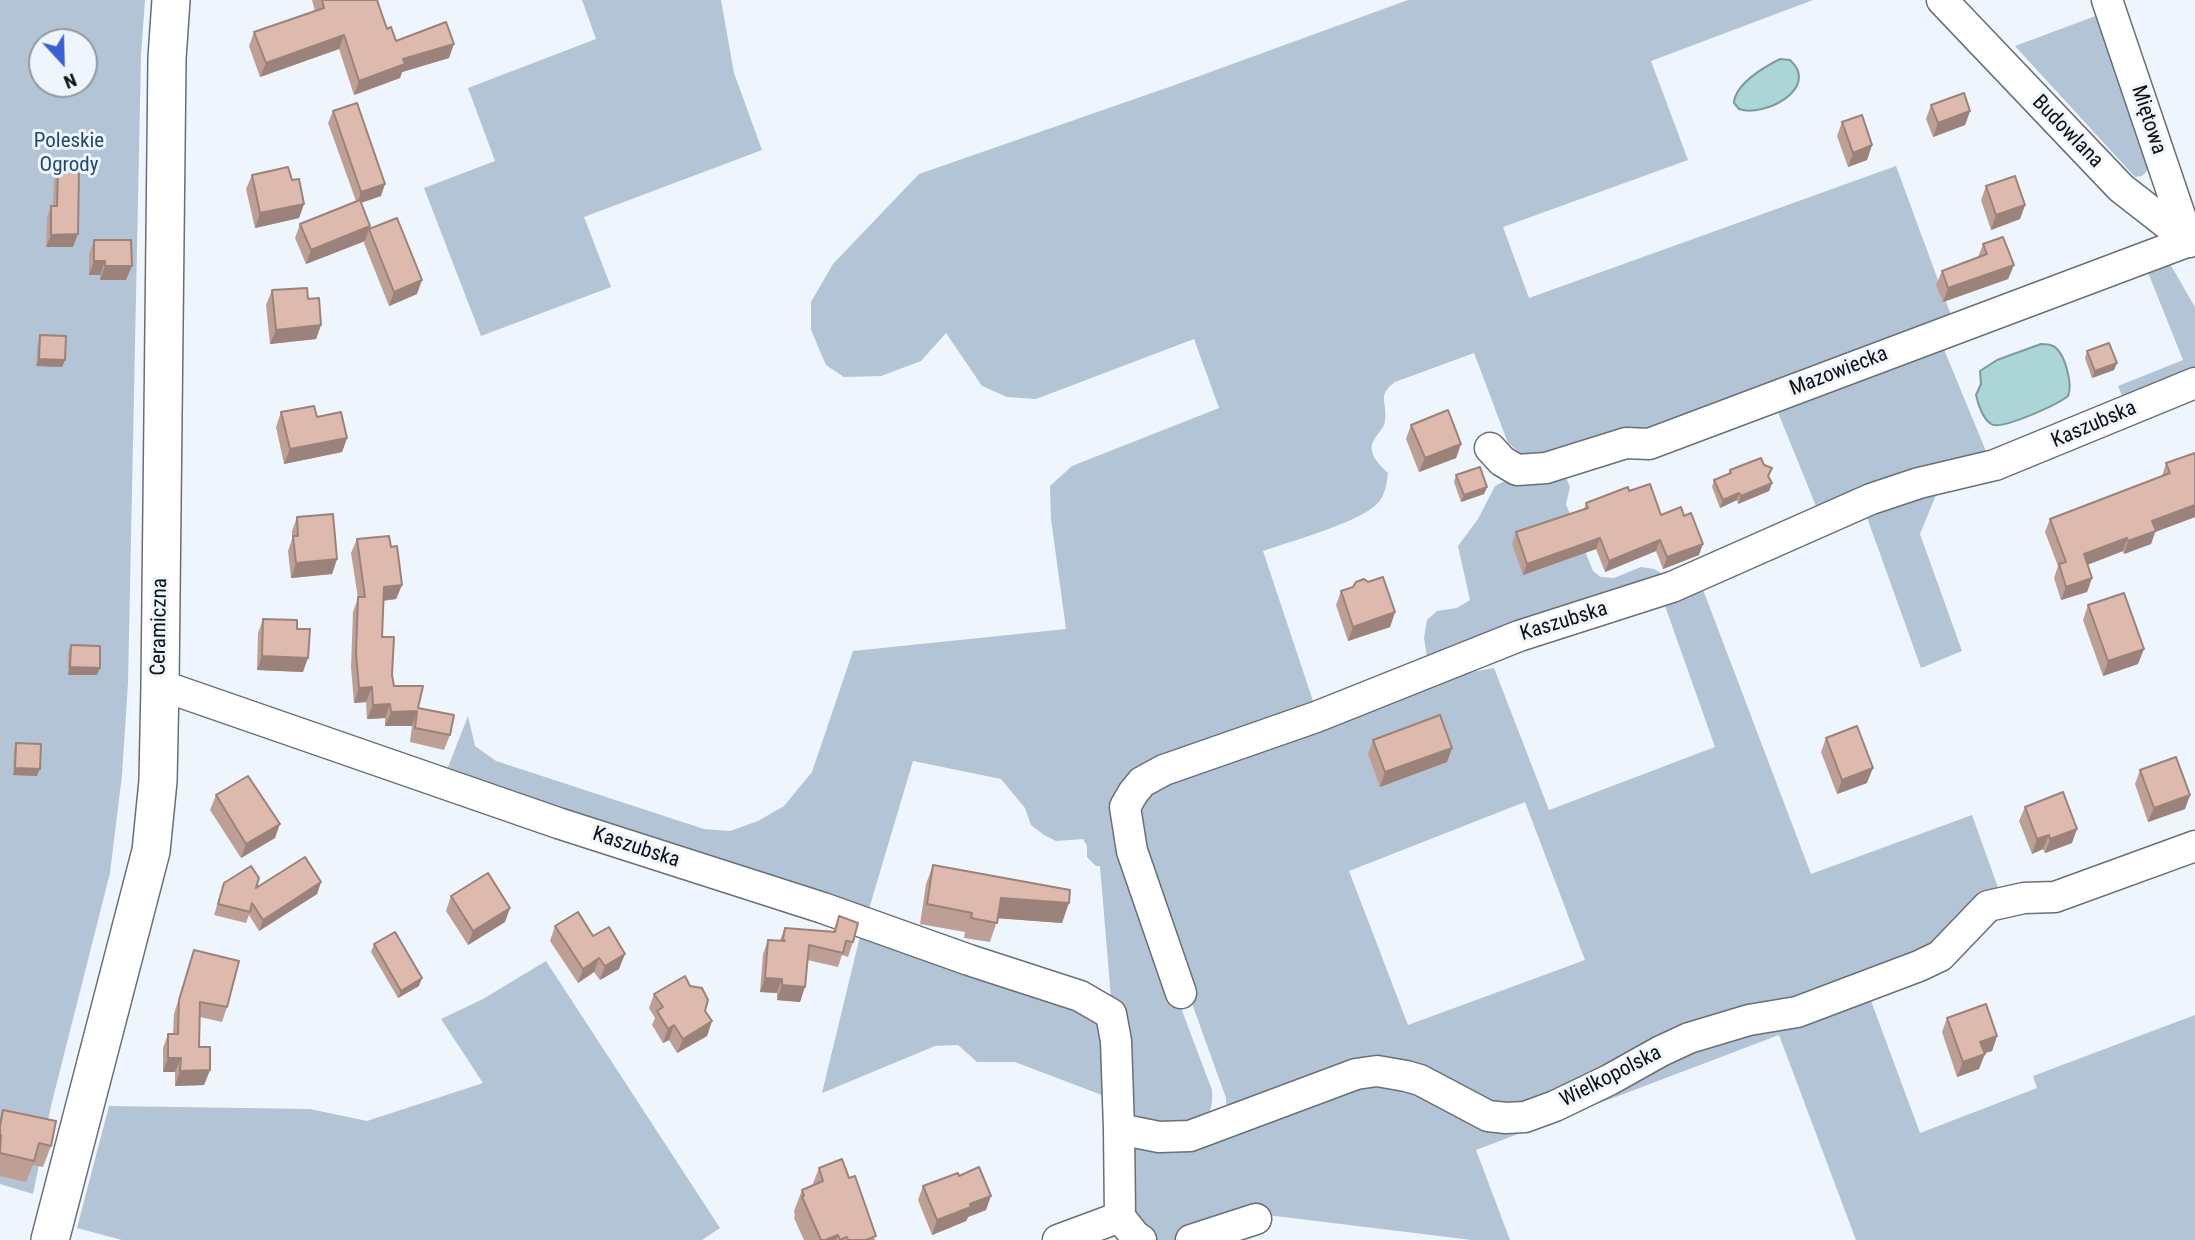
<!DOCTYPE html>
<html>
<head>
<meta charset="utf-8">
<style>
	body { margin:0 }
	#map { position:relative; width:2195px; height:1240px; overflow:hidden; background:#eef5fc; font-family:"Roboto Condensed",sans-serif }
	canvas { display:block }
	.north { position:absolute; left:28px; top:28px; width:70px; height:70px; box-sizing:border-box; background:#eef5fc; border:2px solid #94999e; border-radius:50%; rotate:158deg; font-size:19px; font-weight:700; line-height:28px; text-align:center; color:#0e1012 }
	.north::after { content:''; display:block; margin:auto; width:24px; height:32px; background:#3e5fd2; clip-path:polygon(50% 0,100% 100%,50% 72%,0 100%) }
</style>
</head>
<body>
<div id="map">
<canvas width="2195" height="1240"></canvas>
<div class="north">N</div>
</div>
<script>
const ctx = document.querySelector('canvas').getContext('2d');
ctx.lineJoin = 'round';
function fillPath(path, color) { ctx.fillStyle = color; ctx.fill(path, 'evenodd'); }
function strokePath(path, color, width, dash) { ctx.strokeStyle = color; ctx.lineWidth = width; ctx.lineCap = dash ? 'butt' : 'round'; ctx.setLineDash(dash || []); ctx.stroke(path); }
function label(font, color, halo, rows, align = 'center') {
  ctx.font = font + ' "Roboto Condensed",sans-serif'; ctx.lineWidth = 6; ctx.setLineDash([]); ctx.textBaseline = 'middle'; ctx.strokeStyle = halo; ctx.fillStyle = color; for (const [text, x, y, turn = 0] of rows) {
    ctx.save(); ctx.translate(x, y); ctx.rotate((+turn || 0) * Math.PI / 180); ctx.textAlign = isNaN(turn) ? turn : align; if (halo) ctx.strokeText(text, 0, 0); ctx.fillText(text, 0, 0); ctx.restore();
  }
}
fillPath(new Path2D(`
	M0 0H145L141 55 128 683 122 775 110 873 51 1106 33 1194 0 1184ZM42 42H84V84H42Z
	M582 0H721L734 73 762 150 584 217 611 287 481 336 424 188 495 161 468 88 596 39Z
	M1408 0H1813L1651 61 1688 160 1503 227 1529 298 1896 166 1952 318 1654 431 1529 460 1508 443 1474 353 1395 382C1376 396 1388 402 1385 421 1384 431 1369 439 1372 451 1373 459 1382 467 1388 473 1387 482 1385 496 1378 503 1359 523 1291 541 1263 551L1316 710 1134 779 1167 971 1212 1090C1213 1111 1210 1115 1192 1128L1131 1118 1111 998 1100 866H1096L1087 857V846L1083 839 1056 841 1044 835 1031 825 1025 808 1001 779 913 761 866 919 443 780 468 716 475 746 496 761 704 829 730 831 758 821 784 806 812 772 853 651 1066 629 1051 519 1050 486 1072 466 1219 408 1194 339 1036 399 1007 397 982 386 946 333 921 361 881 376 844 377 826 365 811 330V302L833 264 919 174 1172 86Z
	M2109 11 2150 168 2142 176 2135 177 2015 46Z
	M2166 257 2195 307V374L2126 405 2118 386 2183 360 2145 265Z
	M1941 342 1990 461 1818 511 1775 405Z
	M1564 473 1570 487 1566 504 1593 571 1601 577 1614 578 1641 567 1654 569 1667 577 1428 663 1424 638 1427 620 1437 611 1457 608 1470 600 1458 546 1478 519 1495 486 1509 479Z
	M1936 495 1920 534 1962 651 1921 668 1864 509 1896 500Z
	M1699 579 1811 874 1972 815 2001 896 1939 948 1518 1113 1395 1068 1227 1117 1226 1098 1134 842 1140 794 1439 678 1494 668 1549 810 1715 747 1664 603ZM1525 802 1585 960 1408 1025 1349 871Z
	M862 928 1080 1009 1096 1019 1104 1029 1107 1097 1015 1062H977L958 1045 935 1046 822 1093Z
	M546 961 720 1228 702 1240H122L77 1228 109 1106 310 1109 367 1121 483 1083 441 1019 483 999Z
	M1867 990 1920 1133 2037 1088 2033 1076 2195 1015V1240H1856L1779 1035 1476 1150 1510 1240H1472L1267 1215 1174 1240H1157L1145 1236 1134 1225 1123 1140 1353 1083 1399 1084 1470 1117 1631 1073Z`), '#b3c4d6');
const water = new Path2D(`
	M1780 59 1790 60C1821 88 1764 118 1739 109L1734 103C1735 84 1764 67 1780 59Z
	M2041 344C2044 344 2051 345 2053 346 2065 352 2073 385 2068 396 2058 404 2001 431 1991 424 1983 419 1978 404 1976 395L1981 384 1980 371 1997 360Z`);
fillPath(water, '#abd5d6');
strokePath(water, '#7c9a9b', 2);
const minor = new Path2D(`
	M1942 0 2121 188 2189 241
	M2107 0 2189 242
	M1490 448 1502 461 1517 470 1546 468 1626 443 1649 444 2189 241
	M160 685 558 823 823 908 969 960 1080 996 1111 1014 1116 1041 1119 1129 1159 1137 1190 1136 1356 1074 1377 1071 1406 1076 1420 1080 1488 1116 1506 1118 1525 1117 1555 1106 1609 1080 1661 1051 1689 1038 1749 1020 1797 1012 1919 966 1940 956 1988 906 2024 898 2055 897 2195 846
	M1181 993 1132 851 1125 807 1133 793 1142 782 1164 770 1316 717 1519 636 1672 587 1871 499 1919 483 1995 465 2195 383
	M1119 1129 1120 1217 1135 1236 1141 1240
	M1058 1240 1120 1217
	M1191 1240 1256 1219`);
const tertiary = new Path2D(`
	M50 1240 151 851 158 781 160 685 167 58 171 0`);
strokePath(minor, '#696f76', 33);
strokePath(tertiary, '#696f76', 40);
strokePath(minor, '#fff', 30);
strokePath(tertiary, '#fff', 37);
fillPath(new Path2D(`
	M312 0H377L387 29 396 41 449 58 402 72 400 78 354 95 339 49 260 77 249 46 254 32 315 11Z
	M1931 105 1970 111 1965 125 1933 137 1926 119Z
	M333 111 381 196 361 203 369 229 417 294 389 306 364 243 365 241 306 264 295 238 300 224 356 201 328 123Z
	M1842 122 1872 145 1867 160 1848 167 1837 136Z
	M58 168 73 247H46L47 218 51 206H53L54 180Z
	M252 175 292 180 304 204 299 218 255 228 246 189Z
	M1986 186 2025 205 2020 219 1991 230 1981 200Z
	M94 240 126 280H100V275H89V254Z
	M1983 244 2014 265 2008 279 1943 302 1936 285 1942 271 1978 257Z
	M272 290 308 299 321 325 316 339 270 344 266 305Z
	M40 335 65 360 62 367 36 366 38 342Z
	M2087 351 2117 363 2114 370 2092 378 2085 358Z
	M281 412 317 417 347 438 342 452 284 464 276 427Z
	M1411 425 1461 444 1456 458 1419 472 1406 439Z
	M2195 453V517L2155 532 2151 544 2124 554 2123 551 2087 565 2092 578 2087 592 2061 600 2054 578 2058 566 2045 532 2050 519 2162 476 2166 463Z
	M1730 470 1769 477 1772 483 1769 491 1738 504 1737 500 1720 508 1712 487 1714 480 1728 474Z
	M1456 475 1487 487 1484 494 1461 502 1454 482Z
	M1629 491 1661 515 1699 555 1663 569 1656 551 1605 572 1596 549 1523 575 1512 544 1516 532 1584 509 1586 503Z
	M297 517 337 559 332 574 291 578 288 551 292 539V531Z
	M357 539 391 547 402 585 396 599 383 601 382 637 392 675 394 686 450 735 444 750 410 742 412 726H385V718L367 719 366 702 354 703 351 667 353 612 358 598 351 553Z
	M1341 591 1395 612 1390 627 1348 641 1336 605Z
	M2088 605 2138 664 2103 676 2083 620Z
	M263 619 297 629 303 672 257 670 258 633Z
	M71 645 97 675H68V652Z
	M1826 738 1867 783 1837 794 1821 752Z
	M1373 740 1452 748 1447 762 1380 787 1368 754Z
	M16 743 37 776 13 775 14 750Z
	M2140 770 2190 795 2185 809 2148 822 2135 784Z
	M216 795 275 838 241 858 210 810Z
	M2025 807 2072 843 2045 853 2043 849 2032 854 2019 821Z
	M933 865 1062 923 998 918 990 942 964 938 965 932 920 924 926 884Z
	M321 882 317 894 259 931 249 915 246 923 214 915 224 883 256 888Z
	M451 896 505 922 468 945 446 911Z
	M839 916 853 942 848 957 842 955 838 967 807 960 800 1002 777 1000V993L760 992 763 954 768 940H780L785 928 833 931Z
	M555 926 593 936 619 969 600 980 594 972 578 983 550 941Z
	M374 944 419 986 398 998 371 952Z
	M194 950 227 1007 222 1022 200 1017 199 1047 210 1070 204 1085 175 1086V1072H163V1048L168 1034H173L174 1014Z
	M654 994 705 1011 712 1021 707 1036 677 1053 669 1040 663 1043 652 1025 655 1018 649 1008Z
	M1947 1018 1997 1036 1992 1051 1984 1053 1979 1069 1957 1077 1942 1032Z
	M3 1110 51 1146 43 1167 33 1165 26 1182 0 1176V1119Z
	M819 1168 849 1178 875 1240H804L794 1218 795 1215 794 1211 802 1190 812 1186Z
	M959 1176 986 1210 968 1217 966 1221 932 1235 918 1200 923 1186Z`), '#be9f96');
fillPath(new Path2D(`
	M344 35 339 49 260 77 266 63Z
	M454 44 449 58 402 72 400 78 354 95 359 81 403 59Z
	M1970 111 1965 125 1933 137 1938 123Z
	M1872 145 1867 160 1848 167 1853 153Z
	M385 184 381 196 357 204 361 192Z
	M304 204 299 218 255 228 260 213Z
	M2025 205 2020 219 1991 230 1996 215Z
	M370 226 365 241 306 264 311 250Z
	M78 234 73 247H46L51 235Z
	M94 261H105L100 275H89Z
	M2014 265 2008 279 1943 302 1948 288Z
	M105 266H132L126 280H100Z
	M422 280 417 294 389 306 394 292Z
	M321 325 316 339 270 344 276 330Z
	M39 359 65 360 62 367 36 366Z
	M2117 363 2114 370 2092 378 2095 371Z
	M347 438 342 452 284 464 290 449Z
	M1461 444 1456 458 1419 472 1425 458Z
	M1772 483 1769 491 1738 504 1741 496Z
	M1487 487 1484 494 1461 502 1464 495Z
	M1739 493 1737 500 1720 508 1723 500Z
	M2195 505V517L2155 532 2151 544 2124 554 2128 541 2152 521Z
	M1600 538 1596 549 1523 575 1527 564Z
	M2127 538 2123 551 2079 568 2084 554Z
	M1660 540 1656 551 1605 572 1609 561Z
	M1703 544 1699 555 1663 569 1667 557Z
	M337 559 332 574 291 578 296 563Z
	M2092 578 2087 592 2061 600 2066 587Z
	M402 585 396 599 379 601 384 587Z
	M1395 612 1390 627 1348 641 1353 627Z
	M2144 649 2138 664 2103 676 2108 661Z
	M262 656 308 658 303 672 257 670Z
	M70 667 100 668 97 675H68Z
	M372 687 366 702 354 703 359 688Z
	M390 704 385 718 367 719 373 705Z
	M417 711 412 726H385L391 712Z
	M1452 748 1447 762 1380 787 1385 772Z
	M15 768 40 769 37 776 13 775Z
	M1873 768 1867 783 1837 794 1842 780Z
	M2190 795 2185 809 2148 822 2154 808Z
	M280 824 275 838 241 858 246 844Z
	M2077 829 2072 843 2045 853 2050 839Z
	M2049 835 2043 849 2032 854 2037 839Z
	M321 882 317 894 259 931 263 920Z
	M1001 898 1069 903 1062 923 994 918Z
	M510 908 505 922 468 945 473 931Z
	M625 954 619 969 600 980 605 966Z
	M599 958 594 972 578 983 583 969Z
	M422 978 419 986 398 998 401 991Z
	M765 978 782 979 777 993 760 992Z
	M782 985 805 987 800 1002 777 1000Z
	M712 1021 707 1036 677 1053 683 1039Z
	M674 1025 669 1040 663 1043 668 1029Z
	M1997 1036 1992 1051 1975 1056 1980 1042Z
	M1985 1054 1979 1069 1957 1077 1963 1062Z
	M168 1058H181L175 1072H163Z
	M210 1070 204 1085 175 1086 180 1071Z
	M991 1196 986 1210 968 1217 966 1221 932 1235 937 1220 970 1204Z
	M838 1235 836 1240H825Z`), '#9b827a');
const building = new Path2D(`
	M322 0H377L387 29 391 27 396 41 446 22 454 44 403 59 405 64 359 81 344 35 266 63 254 32 324 8Z
	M1964 93 1970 111 1938 123 1931 105Z
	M357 103 385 184 361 192 333 111Z
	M1862 115 1872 145 1853 153 1842 122Z
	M288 167 292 180 299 179 304 204 260 213 252 175Z
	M58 168 79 169 78 234 51 235V206H57Z
	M2015 176 2025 205 1996 215 1986 186Z
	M360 200 370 226 311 250 300 224Z
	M397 218 422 280 394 292 369 229Z
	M2003 237 2014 265 1948 288 1942 271 1987 254 1983 244Z
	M94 240H131L132 266H105V261H94Z
	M307 288 308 299 319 298 321 325 276 330 272 290Z
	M40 335 66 336 65 360 39 359Z
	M2109 343 2117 363 2095 371 2087 351Z
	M314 406 317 417 341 412 347 438 290 449 281 412Z
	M1448 410 1461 444 1425 458 1411 425Z
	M2195 453V505L2152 521 2156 531 2128 541 2127 538 2084 554 2092 578 2066 587 2059 564 2066 562 2050 519 2170 473 2166 463Z
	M1761 458 1764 465 1772 468 1768 476 1772 483 1741 496 1739 493 1723 500 1714 480 1731 473 1730 470Z
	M1480 467 1487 487 1464 495 1456 475Z
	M1650 484 1661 515 1681 507 1684 516 1691 513 1703 544 1667 557 1660 540 1609 561 1600 538 1527 564 1516 532 1588 508 1586 503 1628 487 1629 491Z
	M333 514 337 559 296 563 293 536H298L297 517Z
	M389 536 391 547 397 546 402 585 384 587 382 637H394L392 675 394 686H423L418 708 454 715 450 735 415 728 417 711 391 712 390 704 373 705 372 687 359 688 356 653 358 597H365L357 539Z
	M1383 577 1395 612 1353 627 1341 591 1353 587 1356 582 1364 579 1368 582Z
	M2124 593 2144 649 2108 661 2088 605Z
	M263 619 297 620V629H310L308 658 262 656Z
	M71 645 100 646V668L70 667Z
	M1440 715 1452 748 1385 772 1373 740Z
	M1857 726 1873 768 1842 780 1826 738Z
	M16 743 41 744 40 769 15 768Z
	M2176 757 2190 795 2154 808 2140 770Z
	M248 776 280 824 246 844 216 795Z
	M2063 792 2077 829 2050 839 2049 835 2037 839 2025 807Z
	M305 857 321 882 263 920 252 903 250 912 218 904 224 883 251 866 259 878 256 888Z
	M933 865 1070 890 1069 903 1001 898 997 923 971 918 972 913 927 904Z
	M488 873 510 908 473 931 451 896Z
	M578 912 593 936 609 927 625 954 605 966 599 958 583 969 555 926Z
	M839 916 858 923 853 942 846 941 843 953 809 945 805 987 782 985V979L765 978 768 940 785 941 783 939 785 928 835 932Z
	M395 932 422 978 401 991 374 944Z
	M194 950 239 961 227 1007 200 1002 199 1047H210V1070L180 1071 181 1058H168V1034H178L179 1000Z
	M685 976 690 986 702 988 708 1000 705 1011 712 1021 683 1039 674 1025 668 1029 657 1011 663 1007 654 994Z
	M1986 1004 1997 1036 1980 1042 1985 1054 1963 1062 1947 1018Z
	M3 1110 56 1121 51 1146 39 1143 34 1161 0 1153 1 1135H0V1126Z
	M842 1159 849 1178 855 1176 876 1236 866 1240H848L847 1237 840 1240 838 1235 825 1240H821L802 1197 804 1196 802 1190 823 1181 819 1168Z
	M979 1167 991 1196 970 1204 971 1207 937 1220 923 1186 958 1173 959 1176Z`);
fillPath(building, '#ddb9ae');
strokePath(building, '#9b827a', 2);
label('21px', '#0e1012', '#eef5fc', [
	["Miętowa",2148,120,72],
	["Budowlana",2067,132,46],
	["Mazowiecka",1839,372,-21],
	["Kaszubska",2094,425,-23],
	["Kaszubska",1564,622,-17],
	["Ceramiczna",160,627,-89],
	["Kaszubska",636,848,18],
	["Wielkopolska",1611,1077,-27]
]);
label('21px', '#24486c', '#eef5fc', [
	["Poleskie",69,142],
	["Ogrody",69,166]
]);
</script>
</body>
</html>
